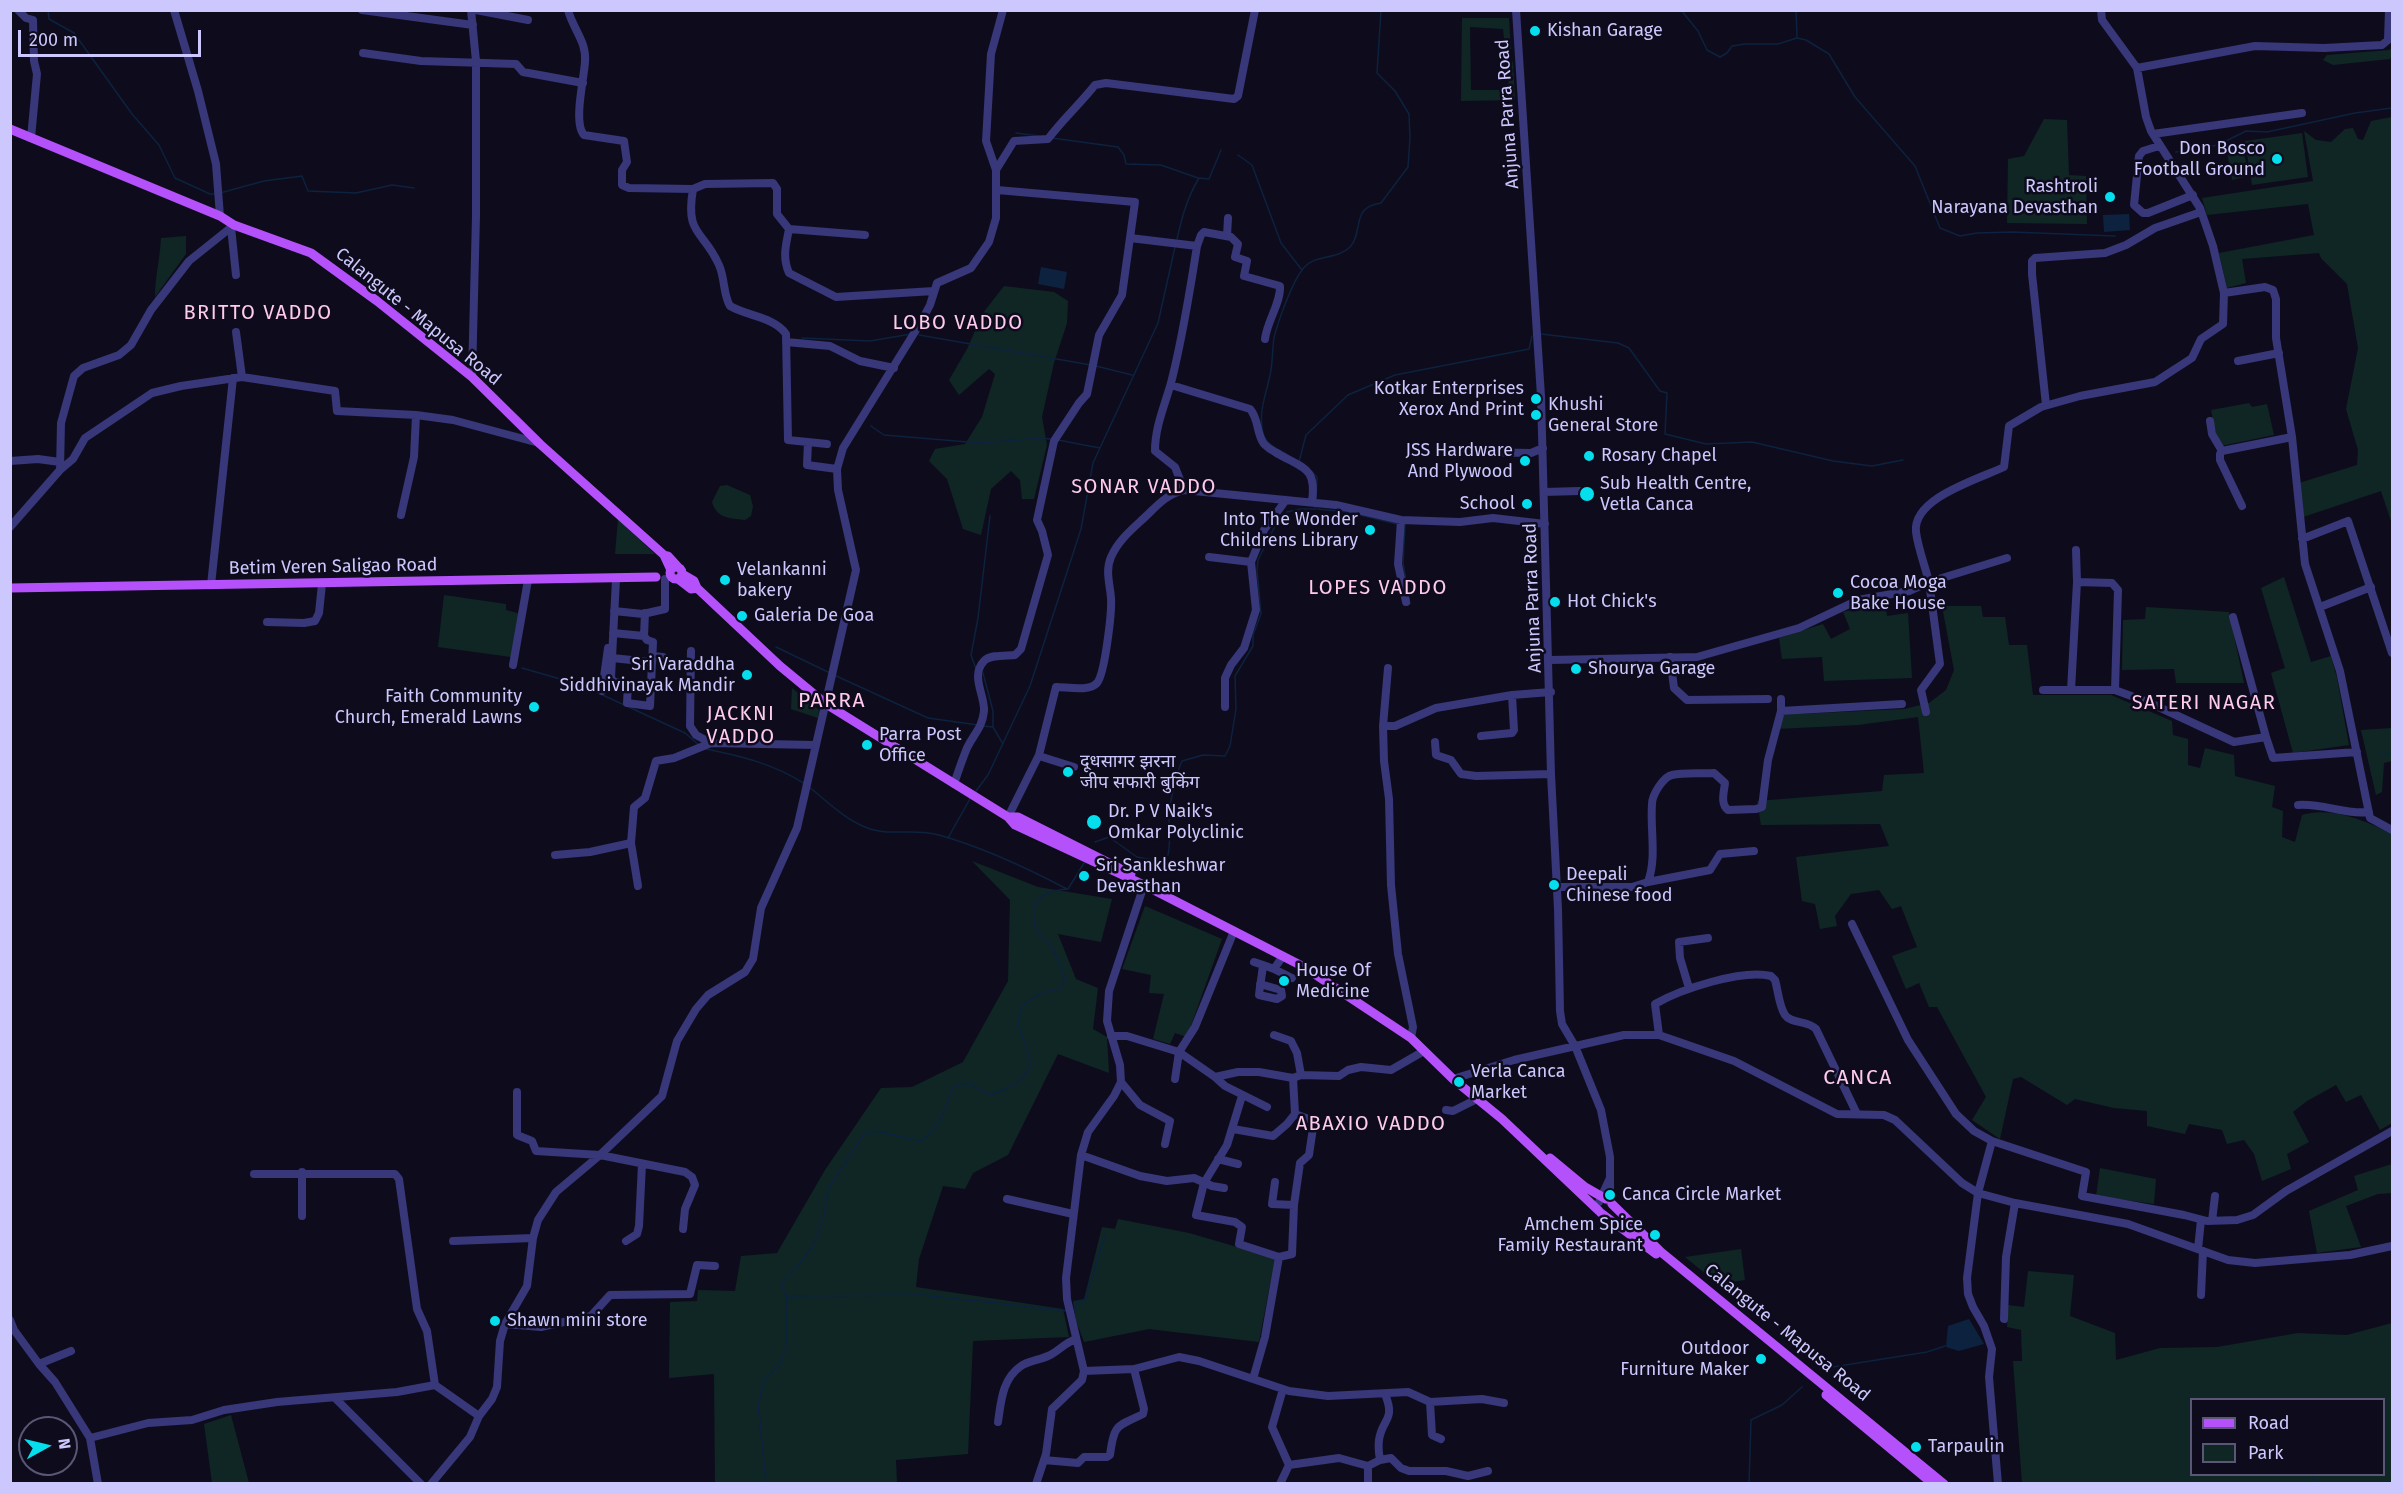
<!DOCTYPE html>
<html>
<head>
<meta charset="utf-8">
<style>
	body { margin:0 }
	#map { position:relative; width:2403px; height:1494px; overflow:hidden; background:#0e0c1c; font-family:"Fira Sans",sans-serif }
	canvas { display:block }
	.frame { position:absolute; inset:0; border:12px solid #ccc8fe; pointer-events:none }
	.legend { position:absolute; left:2190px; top:1398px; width:195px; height:78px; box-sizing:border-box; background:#0e0c1c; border:2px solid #5a5776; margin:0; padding:8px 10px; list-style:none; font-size:18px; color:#ccc8fe }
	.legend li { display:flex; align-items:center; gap:12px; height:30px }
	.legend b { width:30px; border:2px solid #5a5776 }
	.north { position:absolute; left:18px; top:1416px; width:60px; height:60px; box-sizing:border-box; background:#0e0c1c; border:2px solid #5a5776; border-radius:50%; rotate:82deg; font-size:16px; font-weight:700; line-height:24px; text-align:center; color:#ccc8fe }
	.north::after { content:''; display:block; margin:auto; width:21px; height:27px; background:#05deed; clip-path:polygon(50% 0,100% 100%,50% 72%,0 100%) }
	.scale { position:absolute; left:18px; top:30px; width:183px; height:27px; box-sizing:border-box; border:3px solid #ccc8fe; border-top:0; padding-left:8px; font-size:18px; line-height:21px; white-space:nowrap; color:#ccc8fe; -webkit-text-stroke:4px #0e0c1c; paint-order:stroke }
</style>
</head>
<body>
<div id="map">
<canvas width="2403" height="1494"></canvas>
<div class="frame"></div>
<ul class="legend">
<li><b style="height:8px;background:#b551fb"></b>Road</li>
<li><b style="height:16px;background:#0f2624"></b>Park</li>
</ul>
<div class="north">N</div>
<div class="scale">200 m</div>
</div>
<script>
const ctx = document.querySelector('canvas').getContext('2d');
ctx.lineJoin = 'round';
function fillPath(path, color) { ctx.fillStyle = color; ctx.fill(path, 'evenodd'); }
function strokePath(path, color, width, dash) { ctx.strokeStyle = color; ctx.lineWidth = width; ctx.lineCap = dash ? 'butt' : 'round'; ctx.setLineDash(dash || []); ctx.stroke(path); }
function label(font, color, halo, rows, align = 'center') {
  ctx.font = font + ' "Fira Sans","Noto Sans Devanagari",sans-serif'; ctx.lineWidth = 5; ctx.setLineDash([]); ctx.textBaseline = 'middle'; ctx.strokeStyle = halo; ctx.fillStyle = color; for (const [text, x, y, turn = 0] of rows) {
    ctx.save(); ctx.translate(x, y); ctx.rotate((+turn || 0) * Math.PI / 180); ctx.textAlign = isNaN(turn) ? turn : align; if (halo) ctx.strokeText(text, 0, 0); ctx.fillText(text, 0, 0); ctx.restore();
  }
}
fillPath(new Path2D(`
	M2392 17V55L2390 59 2333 65 2323 60 2327 55 2389 50 2392 48Z
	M1462 18H1509L1511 50 1505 49 1503 29 1470 27 1471 90H1509L1507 61 1513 62 1515 100 1461 101Z
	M2392 117V524L2381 491 2303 517 2299 483 2357 465 2358 450 2346 409 2358 348 2347 284 2321 258 2319 253 2242 259 2246 283 2227 288 2219 253 2314 235 2308 204 2207 215 2202 198 2313 181 2304 131 2316 140 2331 142 2345 129 2353 128 2358 139 2363 140 2371 121Z
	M2044 119 2067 120 2069 175 2086 176 2087 224 2007 223 2008 159 2024 156Z
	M2302 133 2308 177 2252 185 2245 141Z
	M2243 149 2249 176 2232 180 2227 152Z
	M186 236V254L155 297C155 277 160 259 161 238Z
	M1004 286 1054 292 1068 301 1067 323 1054 363 1042 417 1047 445 1034 499H1022L1020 480 1011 471 991 489 981 535 963 529 947 479 929 461 935 449 965 444 982 417 995 374 989 369 959 395 949 380 967 349 983 313Z
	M2249 403 2252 407 2267 404 2274 435 2221 446 2216 434 2211 410Z
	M727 485 750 495 753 506 751 516 745 520C730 518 717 519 712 502L720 486Z
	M618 519 655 554H615Z
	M2284 577 2311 662 2331 656 2337 678 2349 745 2293 753 2271 673 2285 668 2261 588Z
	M444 595 506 604V610L521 614 511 657 438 647Z
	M1885 602 1887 616 1908 613 1912 678 1824 681 1822 657 1782 659 1779 638 1823 624 1831 639 1850 629 1843 612Z
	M1942 606H1981L1983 617H2005L2009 645H2027L2033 695H2111L2172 721 2173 735 2188 739V765L2200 768 2205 748 2234 755 2235 776 2275 786 2272 807 2283 811 2282 837 2295 842 2302 815C2332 806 2366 821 2392 834V1123L2380 1130 2361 1095 2346 1102 2336 1085 2307 1101 2293 1112 2309 1142 2287 1154 2291 1169 2262 1181 2254 1154 2244 1140 2227 1144 2222 1130 2189 1124 2185 1134 2147 1126V1111L2114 1108 2075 1099 2067 1105 2021 1077 2013 1079 2000 1139 1972 1120 1986 1097 1937 1007H1929L1919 983 1906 989 1892 956 1917 947 1901 906 1892 909 1879 890 1851 894 1835 916 1837 926 1820 929 1815 904 1802 901 1796 857 1889 846 1880 824 1761 825 1757 801 1882 791 1884 775 1924 773 1918 717 1858 725 1777 729 1776 715 1904 709 1929 703 1946 690 1954 670Z
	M2146 607 2229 612 2244 683H2176L2174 669 2122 670 2123 620 2145 619Z
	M792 688 819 710 818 718 791 709Z
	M2392 728V761L2384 763 2382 792 2376 795 2361 730Z
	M972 861 1038 887 1112 899 1101 942 1058 934 1076 979 1098 988 1093 1029 1107 1037 1109 1073 1058 1054 1008 1155 973 1173 965 1189 943 1186 919 1259 916 1287 1063 1309 1069 1337 973 1341 968 1454 896 1460 897 1483H715L714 1374 669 1378 670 1302 697 1301 698 1290 735 1291 741 1256 777 1253 825 1170 881 1088 912 1087 963 1062 1008 981 1010 900Z
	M1145 906 1222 939 1187 1037 1175 1033 1170 1044 1153 1039 1164 994 1149 993 1151 975 1122 969Z
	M2392 1164V1193L2378 1194 2346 1206 2361 1247 2317 1253 2309 1211 2358 1190 2354 1176Z
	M2100 1168 2156 1179 2154 1204 2096 1196Z
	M1118 1219 1189 1233 1275 1258 1259 1342 1149 1329 1084 1342 1076 1321 1073 1301 1084 1299 1102 1227 1115 1229Z
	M1741 1249 1745 1280 1718 1284 1685 1257Z
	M2028 1271 2074 1275 2070 1316 2115 1333 2116 1360 2160 1348 2217 1347 2298 1333 2347 1335 2392 1323V1483H2022L2013 1361H2022L2021 1330 2007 1327 2008 1305 2024 1307ZM2192 1400H2384V1474H2192Z
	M231 1415 249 1483H212L204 1424Z`), '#0f2624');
fillPath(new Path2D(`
	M2129 214 2130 230 2104 232 2103 215Z
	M1041 267 1067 272 1064 289 1038 284Z
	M1969 1319 1984 1344 1959 1351 1946 1347 1948 1326Z`), '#0c223f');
strokePath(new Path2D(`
	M48 10 49 19 74 33 132 114 159 145 175 178 210 194H215
	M1681 10 1698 31 1707 50 1720 57 1727 53 1732 46 1745 44H1778L1797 38 1806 40 1829 54 1855 97 1915 166 1940 228 1960 236 1977 233 2012 232 2115 236
	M1796 10 1797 37
	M1016 133 1039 136
	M1052 138 1118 147 1124 155 1126 164 1161 165 1198 178
	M2176 152 2218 145 2246 131 2267 132 2355 113 2392 108
	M1238 155 1252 165 1281 243 1302 270
	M220 193 264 181 302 176 308 191 356 193 392 185 414 188
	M1177 239C1182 217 1187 198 1199 178L1209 179 1221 150
	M1541 334 1618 343 1629 348 1660 391 1667 393 1665 434 1706 444 1752 442 1833 461 1872 466 1903 460
	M919 335 1091 365
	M802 338 870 341 911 334
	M1096 366 1132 375
	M871 426 884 435 980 443 1042 438 1050 439
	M1058 440 1100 448
	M1286 454C1277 448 1266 445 1263 433 1258 412 1266 395 1270 375 1273 363 1272 350 1274 338 1278 321 1292 283 1302 270 1314 253 1336 261 1350 247 1364 232 1350 207 1381 203L1408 167 1410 138 1409 114 1395 91 1377 73 1381 10
	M1299 462 1306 435 1348 395 1395 375 1529 349 1532 336
	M1312 472 1317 477 1316 501
	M1317 509 1348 512 1397 524
	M1405 525 1403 563 1410 604
	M776 647 830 673
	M522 668 581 685 685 733 699 745
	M976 669 971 655 978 618 990 516
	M983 673 993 711V727L1003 744
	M834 675 928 718 978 725
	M983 726 993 727
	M706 749C741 756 774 764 805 784
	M2379 754 2392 753
	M809 787C827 801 843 818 865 827 888 837 915 828 939 835 982 847 1027 868 1067 889
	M976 791 988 775 1030 686 1081 529 1093 463 1158 323 1175 247
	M948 838 971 797
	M1095 842 1109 837 1137 857 1159 861 1168 855C1171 842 1169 830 1169 817 1169 806 1177 770 1182 761L1203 755 1225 756 1230 746 1236 709 1235 676 1253 646V635L1261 614 1257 570 1258 560 1276 524 1287 512 1300 509H1315L1316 506
	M1068 889 1084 863
	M786 1296 922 1295 1068 1311
	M1073 1311 1076 1310V1303L1085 1301 1105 1235
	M1820 1369 1927 1352 1945 1346
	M766 1484 758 1404 765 1379 779 1366 786 1347V1296L782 1285 786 1277 793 1272 811 1249 823 1220 828 1189 864 1134 876 1131 921 1141C939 1129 947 1108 952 1088L969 1083 990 1095C1005 1090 1026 1082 1030 1065 1031 1060 1028 1053 1026 1047 1024 1040 1018 1029 1018 1021 1019 999 1041 992 1059 989L1065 980C1062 966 1055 953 1047 941 1045 937 1039 935 1037 931 1035 928 1034 921 1034 918 1030 896 1051 890 1068 889
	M1749 1484 1751 1420 1782 1405 1802 1387
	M2314 1484V1474`), '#0c223f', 1.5);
strokePath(new Path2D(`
	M18 10 26 18 33 20 34 61 37 74 31 138
	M174 10 198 91 216 164 220 216
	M362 10 473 25
	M471 10 476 61V216L472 377
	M476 10 528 20
	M568 10C573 29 587 42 585 62 584 79 573 123 584 135L624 141 627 162 622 170V185L629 188 693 189 705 184 773 183 777 189V214L789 229C786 245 782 257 789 273L836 297 934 291
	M1516 10 1541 396 1551 774 1558 909 1560 1011 1562 1024 1575 1046 1601 1110 1610 1157V1202
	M363 53 421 61 516 64 523 72 583 83
	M2137 68 2255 46 2324 48 2382 45 2388 40 2389 10
	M2153 134 2302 113
	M2159 146 2143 151 2139 156 2134 205 2143 213H2148L2193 195
	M996 170 1014 141 1048 139C1062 120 1080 104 1095 85L1106 83 1234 99 1238 96 1255 10
	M693 189C685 236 703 229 719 265 725 278 723 294 730 306 747 316 774 317 786 334L788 440 827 444
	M231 227 236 275
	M789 229 865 235
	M1227 236 1228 218
	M1130 238 1197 246C1190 291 1183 335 1172 379 1166 403 1155 425 1155 451L1175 467 1184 490
	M1197 246 1201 235 1204 232 1231 237 1238 244 1235 257 1247 261 1244 276 1280 286C1281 303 1267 321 1265 339
	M2224 293 2265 287 2273 290 2276 299V338L2292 437 2305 564 2340 671 2370 818 2392 830
	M236 332 242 377
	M786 342 830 346 860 361 894 368
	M2238 361 2279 353
	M1171 385 1250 409C1259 419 1256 433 1264 444 1267 447 1271 450 1275 452 1303 469 1317 466 1312 502
	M2046 405 2032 274V261L2035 258 2105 253 2126 245 2155 228 2201 212
	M2210 421 2212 434 2222 451
	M808 442 807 465 837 469
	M1475 452 1531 453 1543 448
	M10 461 38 459 60 462
	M60 470 73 459 85 438 152 393 181 386 242 377 335 391 337 411 416 415 453 420 539 443
	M1544 492 1579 491
	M2242 506 2220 460V454L2222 451 2292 437
	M401 515 414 457 416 415
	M1401 520 1398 564 1406 602
	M10 527 60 470 61 423 74 376 83 368 119 355 131 345 151 310 189 261 234 225
	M2302 539 2348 521 2392 653
	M2076 550 2077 582 2112 583 2118 590 2115 690
	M1209 557 1251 562
	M616 579 611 678 614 682 651 686
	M211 585 233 378
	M2320 607 2371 587
	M614 611 643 614 665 609V579
	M2233 617 2266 737
	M267 622 304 623 315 621 319 613 322 584
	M613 633 644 636 645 613
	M691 651 690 726 696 735 711 743
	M652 656 663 657
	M1670 657 1674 688 1687 700 1768 699
	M612 658 651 662
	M1550 660 1697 657 1799 628 1858 600 1909 591 1929 582C1925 566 1918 548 1916 532 1912 498 1979 479 2004 467L2009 426 2041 407 2080 396 2155 382 2192 358 2201 339 2223 324 2224 293 2213 246 2200 208 2151 131 2146 117 2137 68 2102 20 2101 10
	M513 665 528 580
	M1388 668 1383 726 1384 761 1389 799 1391 885 1398 954 1413 1027 1411 1038
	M628 684 627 703 650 706 653 642 647 640 644 636
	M2043 690H2115L2150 703 2234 742 2266 737 2273 758 2357 752
	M2071 690 2077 582
	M602 691 608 648
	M1225 707V678L1231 665 1244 648 1256 610 1251 562 1264 530 1286 500
	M1781 711 1902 704
	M1926 712 1921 690 1940 664 1929 582 2007 558
	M1383 726H1395L1436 708 1512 695 1551 692
	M1481 736 1512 733 1514 730 1512 695
	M1435 742 1436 755 1451 760 1461 774 1476 776 1551 774
	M1039 756 1074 767
	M954 784C958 772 962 760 967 748 974 733 982 729 984 711 985 695 970 676 984 661 990 654 1007 656 1015 655L1021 649 1048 555 1042 531 1037 520 1054 441 1079 403 1087 394 1099 335 1122 295 1135 202 997 190
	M2298 805C2323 803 2345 815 2369 812
	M1008 817 1039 755 1056 687C1067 687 1089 692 1097 683 1105 674 1112 611 1111 598 1110 584 1105 571 1111 557 1118 541 1131 530 1143 519 1156 507 1166 494 1184 490L1336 505 1401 520 1460 522 1493 518 1545 524
	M631 843 638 886
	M555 855 590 852 631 843 634 807 645 798 656 761 674 758 711 743 816 745
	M1648 882 1710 870 1720 854 1754 851
	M1557 887H1632L1648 882C1657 857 1650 830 1652 804 1652 795 1663 777 1672 775 1685 772 1701 774 1714 773L1725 783C1724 792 1720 804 1728 810L1756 809 1762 807 1768 760 1781 711V699
	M1852 924 1908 1040 1956 1114 1974 1131 1992 1141 2086 1172 2082 1196 2184 1215 2207 1221 2237 1220 2253 1215 2286 1191 2392 1131
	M1254 962 1263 965
	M1274 969 1292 978
	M1260 984 1281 990 1282 996 1277 999 1259 995C1260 985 1262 975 1263 965L1274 969 1283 956
	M1689 988 1680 958 1679 942 1708 938
	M1274 1035 1291 1041 1297 1053 1301 1075
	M1659 1035 1655 1004C1681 989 1742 969 1771 976L1775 980C1778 990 1779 1006 1785 1015 1791 1024 1808 1020 1816 1029L1857 1114
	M1111 1036H1127L1179 1052 1215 1077 1238 1072H1259L1293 1078 1301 1075 1339 1076 1348 1070 1361 1067 1391 1070 1424 1051
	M1215 1077 1225 1086 1267 1107
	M1175 1079 1179 1052 1195 1027 1234 931
	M1453 1079 1514 1060 1624 1035H1659L1734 1061 1837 1114 1884 1115 1895 1120 1962 1183 1978 1193 2015 1203 2128 1224 2228 1260 2255 1263 2350 1255 2392 1246
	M1121 1082 1140 1105 1170 1121 1165 1144
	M517 1092V1135L532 1141 536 1151 600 1155 685 1172 692 1177 695 1185 685 1209 683 1229
	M1242 1096 1227 1145 1204 1183 1196 1215 1235 1222 1242 1227 1239 1244 1279 1257
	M1446 1110 1453 1111 1477 1099
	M1233 1129 1273 1136 1287 1124 1295 1114
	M1992 1141 1978 1193 1967 1278 1968 1294 1973 1307 1984 1326 1992 1349 1989 1377 1998 1484
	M1081 1155 1140 1176 1167 1181 1194 1178 1212 1186 1224 1188
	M1218 1159 1238 1164
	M302 1172V1216
	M254 1174H395L399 1179 417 1309 427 1331 435 1385
	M1275 1182 1272 1204 1294 1205
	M1007 1199 1073 1214
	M1599 1202 1610 1178
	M2212 1221 2215 1196
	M453 1241 533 1238
	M626 1241 637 1234 639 1226 642 1164
	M2198 1249 2201 1220
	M2201 1295 2203 1251
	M2004 1319 2006 1257 2015 1203
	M10 1320 14 1330 39 1364 55 1382 90 1438 98 1484
	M505 1324 541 1327 591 1316 610 1295 690 1294 697 1265 715 1266
	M39 1364 71 1351
	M1084 1371 1134 1369 1179 1357 1199 1361 1289 1391 1328 1396 1408 1392 1430 1402 1432 1435 1441 1439
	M1253 1379 1265 1337 1279 1257 1292 1254 1294 1205 1300 1163 1309 1155 1314 1121 1295 1114 1293 1078
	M335 1398 421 1484
	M1430 1402 1482 1399 1504 1403
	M998 1422C1001 1402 1002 1379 1021 1366 1028 1361 1039 1360 1048 1356 1058 1352 1064 1343 1076 1339
	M90 1438 148 1423 192 1420 224 1410 277 1402 397 1392 435 1385 479 1416
	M1044 1460 1078 1463 1084 1457H1107L1110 1455C1114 1423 1117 1427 1143 1414L1144 1409 1134 1369
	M1380 1460 1391 1458 1401 1468 1409 1471H1446L1468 1476 1488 1471
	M1289 1465 1339 1458 1368 1466
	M431 1484 470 1437 479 1416 492 1399 497 1387 500 1341 505 1324 527 1286 533 1238 538 1220 556 1192 600 1155 662 1096 677 1041 696 1009 708 995 745 972 753 959 761 908 797 828 856 570 838 490 837 469 843 448 921 322 930 305 937 283 971 268 989 242 996 218V170L986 141 991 54 1003 10
	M1036 1484 1046 1454 1052 1409 1082 1380 1084 1371 1067 1299 1066 1278 1081 1155 1088 1132 1114 1096 1121 1082 1120 1065 1107 1021 1109 991 1144 885
	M1280 1484 1289 1465 1272 1427 1283 1389
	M1368 1484V1466L1380 1460C1379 1454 1378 1446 1379 1440 1382 1418 1396 1421 1385 1394`), '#37377a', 8);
strokePath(new Path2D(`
	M10 129 220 216 234 225 311 253 377 301 472 377 540 444 664 555
	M670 573a6 6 0 1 1 12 0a6 6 0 1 1-12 0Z
	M671 570 664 555 668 556 678 567
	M678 579 691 589 697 588 694 581 682 574
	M10 588 656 577
	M697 588 780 666 826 704 1008 817 1015 825 1144 885 1304 967 1411 1038 1453 1079 1502 1119 1599 1211
	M1008 817H1018L1131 874
	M1550 1158 1585 1187 1606 1199
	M1612 1204 1661 1252 1944 1484
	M1601 1213 1656 1254
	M1826 1395 1933 1484`), '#b551fb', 9);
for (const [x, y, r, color] of [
	[1535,31,6,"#05deed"],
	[2277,159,6,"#05deed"],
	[2110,197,6,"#05deed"],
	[1536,399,6,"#05deed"],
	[1536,415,6,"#05deed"],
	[1589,456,6,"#05deed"],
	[1525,461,6,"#05deed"],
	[1587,494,8,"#05deed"],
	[1527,504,6,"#05deed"],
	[1370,530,6,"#05deed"],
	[725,580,6,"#05deed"],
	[1838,593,6,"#05deed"],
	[1555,602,6,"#05deed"],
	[742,616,6,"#05deed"],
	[1576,669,6,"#05deed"],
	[747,675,6,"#05deed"],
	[534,707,6,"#05deed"],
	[867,745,6,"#05deed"],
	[1068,772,6,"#05deed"],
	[1094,822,8,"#05deed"],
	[1084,876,6,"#05deed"],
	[1554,885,6,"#05deed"],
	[1284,981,6,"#05deed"],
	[1459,1082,6,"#05deed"],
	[1610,1195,6,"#05deed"],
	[1655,1235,6,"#05deed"],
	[495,1321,6,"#05deed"],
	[1761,1359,6,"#05deed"],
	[1916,1447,6,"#05deed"]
]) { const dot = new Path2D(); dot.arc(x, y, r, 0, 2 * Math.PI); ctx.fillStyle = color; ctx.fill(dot); strokePath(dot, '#0e0c1c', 2); }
label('18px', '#ccc8fe', '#0e0c1c', [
	["Kishan Garage",1547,31],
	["Don Bosco",2265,149,"right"],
	["Football Ground",2265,170,"right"],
	["Rashtroli",2098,187,"right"],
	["Narayana Devasthan",2098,208,"right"],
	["Kotkar Enterprises",1524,389,"right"],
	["Xerox And Print",1524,410,"right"],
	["Khushi",1548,405],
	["General Store",1548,426],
	["JSS Hardware",1513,451,"right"],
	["And Plywood",1513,472,"right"],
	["Rosary Chapel",1601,456],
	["Sub Health Centre,",1600,484],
	["Vetla Canca",1600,505],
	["School",1515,504,"right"],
	["Into The Wonder",1358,520,"right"],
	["Childrens Library",1358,541,"right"],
	["Velankanni",737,570],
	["bakery",737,591],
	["Cocoa Moga",1850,583],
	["Bake House",1850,604],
	["Hot Chick's",1567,602],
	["Galeria De Goa",754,616],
	["Sri Varaddha",735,665,"right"],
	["Siddhivinayak Mandir",735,686,"right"],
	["Shourya Garage",1588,669],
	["Faith Community",522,697,"right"],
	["Church, Emerald Lawns",522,718,"right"],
	["Parra Post",879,735],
	["Office",879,756],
	["दूधसागर झरना",1080,762],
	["जीप सफारी बुकिंग",1080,783],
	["Dr. P V Naik's",1108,812],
	["Omkar Polyclinic",1108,833],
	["Sri Sankleshwar",1096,866],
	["Devasthan",1096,887],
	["Deepali",1566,875],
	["Chinese food",1566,896],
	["House Of",1296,971],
	["Medicine",1296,992],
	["Verla Canca",1471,1072],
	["Market",1471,1093],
	["Canca Circle Market",1622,1195],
	["Amchem Spice",1643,1225,"right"],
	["Family Restaurant",1643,1246,"right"],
	["Shawn mini store",507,1321],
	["Outdoor",1749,1349,"right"],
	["Furniture Maker",1749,1370,"right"],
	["Tarpaulin",1928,1447]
], 'left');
label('18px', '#ccc8fe', '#0e0c1c', [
	["Anjuna Parra Road",1508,114,-94],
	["Calangute - Mapusa Road",418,317,39],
	["Betim Veren Saligao Road",333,567,-1],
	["Anjuna Parra Road",1533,598,-92],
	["Calangute - Mapusa Road",1787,1333,39]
]);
ctx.letterSpacing = '1.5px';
label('20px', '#fecaed', '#0e0c1c', [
	["BRITTO VADDO",258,313],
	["LOBO VADDO",958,323],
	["SONAR VADDO",1144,487],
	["LOPES VADDO",1378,588],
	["SATERI NAGAR",2204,703],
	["JACKNI",741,714],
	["VADDO",741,737],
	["ABAXIO VADDO",1371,1124]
]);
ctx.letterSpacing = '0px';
ctx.letterSpacing = '1.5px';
label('21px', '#fecaed', '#0e0c1c', [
	["PARRA",832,701],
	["CANCA",1858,1078]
]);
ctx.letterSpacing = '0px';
</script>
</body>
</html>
